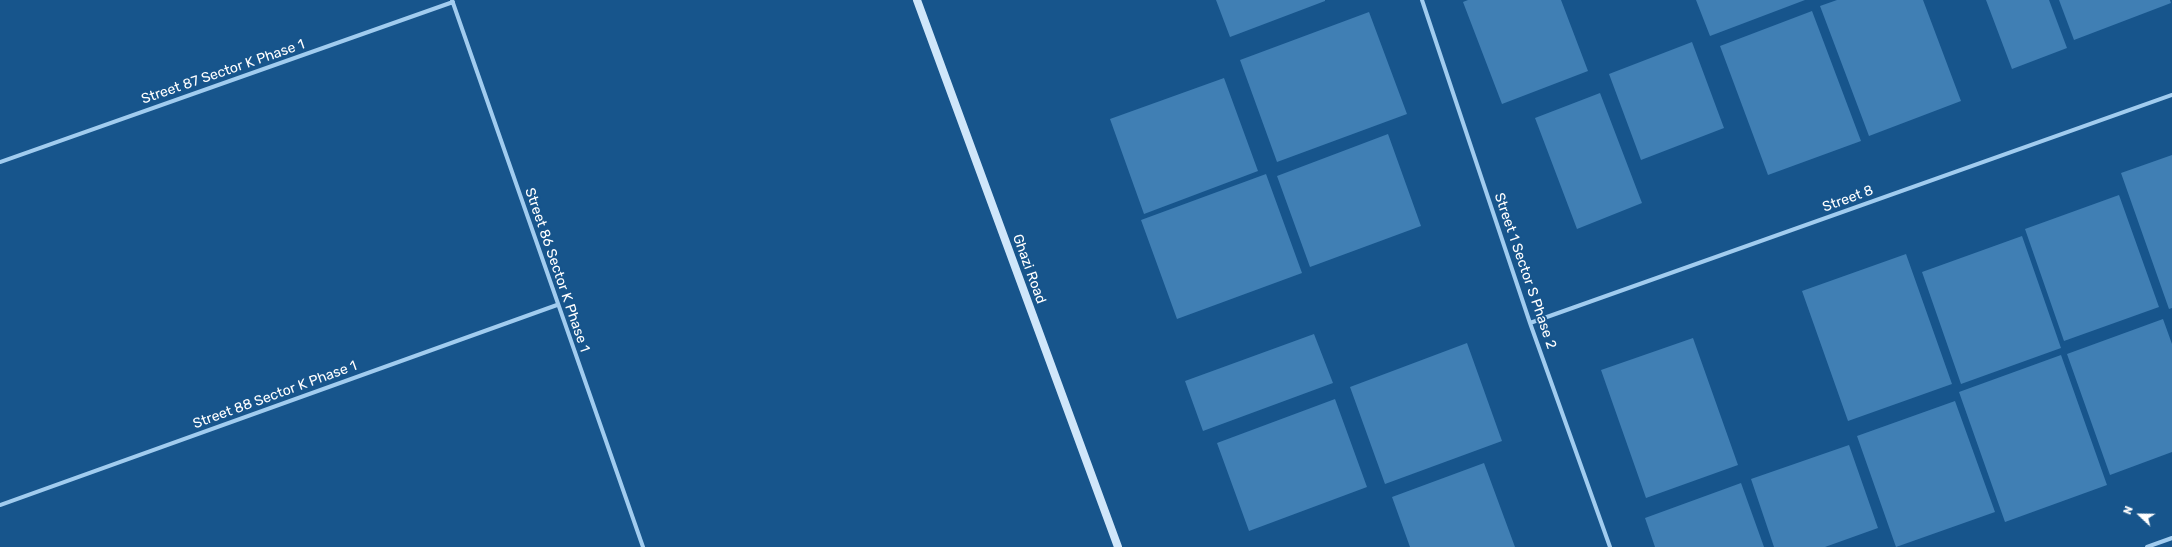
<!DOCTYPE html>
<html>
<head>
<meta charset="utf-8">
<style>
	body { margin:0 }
	#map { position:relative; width:2172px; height:547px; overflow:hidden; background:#17558c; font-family:Rubik,sans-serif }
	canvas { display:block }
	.north { position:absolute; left:2120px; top:495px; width:40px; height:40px; -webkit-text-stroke:3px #17558c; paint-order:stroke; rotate:292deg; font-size:11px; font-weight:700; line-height:16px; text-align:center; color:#fff }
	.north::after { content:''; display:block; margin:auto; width:14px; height:18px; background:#fff; clip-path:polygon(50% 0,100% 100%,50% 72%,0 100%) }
</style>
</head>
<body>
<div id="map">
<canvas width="2172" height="547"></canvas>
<div class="north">N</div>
</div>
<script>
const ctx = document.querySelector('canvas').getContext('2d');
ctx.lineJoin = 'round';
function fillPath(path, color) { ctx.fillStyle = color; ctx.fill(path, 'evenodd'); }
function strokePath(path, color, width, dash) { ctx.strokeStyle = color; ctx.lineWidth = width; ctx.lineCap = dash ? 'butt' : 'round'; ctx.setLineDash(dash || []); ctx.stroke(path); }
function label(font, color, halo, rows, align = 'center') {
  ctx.font = font + ' Rubik,sans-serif'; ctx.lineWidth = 4; ctx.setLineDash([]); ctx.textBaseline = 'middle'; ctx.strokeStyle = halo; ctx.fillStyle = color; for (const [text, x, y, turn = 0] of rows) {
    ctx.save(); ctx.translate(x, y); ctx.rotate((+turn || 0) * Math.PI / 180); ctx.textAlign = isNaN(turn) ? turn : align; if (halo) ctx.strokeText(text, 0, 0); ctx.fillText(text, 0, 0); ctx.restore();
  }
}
fillPath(new Path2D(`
	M1216 0H1325V1L1230 37Z
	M1468 0H1561L1588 71 1502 104 1463 2Z
	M1696 0H1805L1710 36Z
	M1837 0H1923L1961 101 1869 136 1820 6Z
	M1986 0H2049L2067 48 2012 69Z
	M2059 0H2170L2171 3 2074 40Z
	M1812 11 1861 141 1768 175 1720 46Z
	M1369 12 1407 114 1277 162 1240 60Z
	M1692 42 1724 128 1641 160 1609 74Z
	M1224 78 1258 171 1144 214 1110 119Z
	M1600 93 1642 203 1577 229 1535 118Z
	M1388 134 1421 226 1310 267 1277 176Z
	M2172 155V308L2169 309 2121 173Z
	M1266 174 1302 273 1177 319 1141 220Z
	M2119 195 2159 307 2064 341 2025 229Z
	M2022 236 2061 348 1961 384 1922 272Z
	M1906 254 1952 384 1848 421 1802 291Z
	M2163 319 2172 344V452L2110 475 2067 354Z
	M1314 334 1333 383 1203 431 1185 381Z
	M1693 338 1738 465 1646 498 1601 370Z
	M1467 343 1502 441 1385 484 1350 387Z
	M2061 355 2107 485 2005 522 1959 392Z
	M1335 399 1367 487 1249 531 1217 443Z
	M1955 401 1995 512 1896 547 1857 436Z
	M1849 445 1878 528 1825 547H1774L1751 479Z
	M1484 463 1515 547H1410L1392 497Z
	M1741 483 1764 547H1655L1645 518Z`), '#407fb4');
strokePath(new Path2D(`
	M452 0 643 547
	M1422 0 1530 323 1610 547
	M0 162 453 2
	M1530 323 2172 95
	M0 505 557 305
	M2147 547 2172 538`), '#a1ccef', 4);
strokePath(new Path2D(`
	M917 0 1118 547`), '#cfe6fa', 8);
label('14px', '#fff', '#17558c', [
	["Street 87 Sector K Phase 1",223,72,-19],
	["Street 8",1848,199,-20],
	["Ghazi Road",1029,269,70],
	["Street 86 Sector K Phase 1",557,270,71],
	["Street 1 Sector S Phase 2",1525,271,71],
	["Street 88 Sector K Phase 1",275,395,-20]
]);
</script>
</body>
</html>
